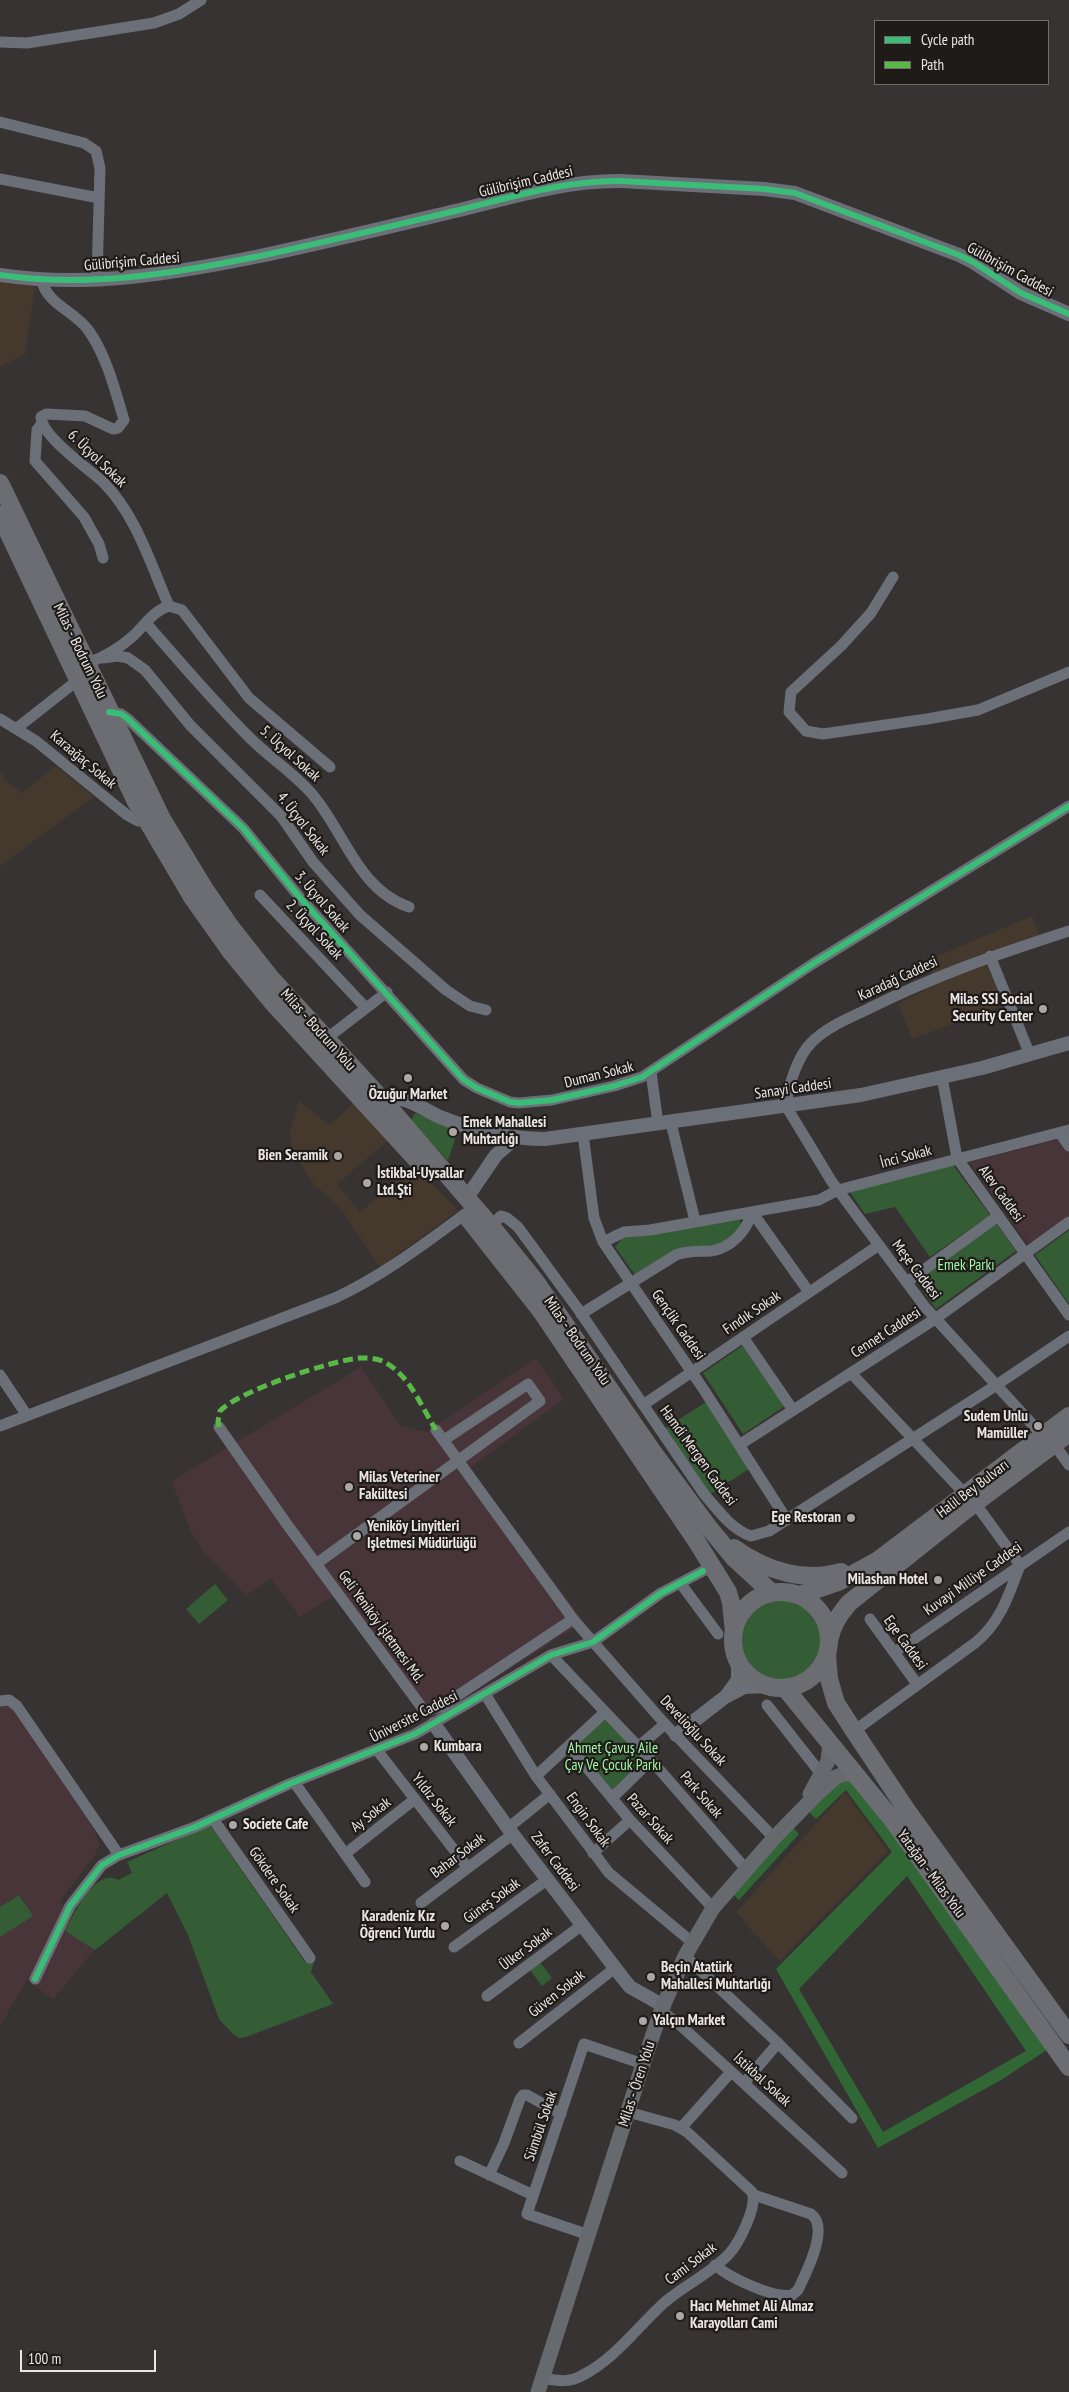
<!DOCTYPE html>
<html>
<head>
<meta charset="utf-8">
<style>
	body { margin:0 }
	#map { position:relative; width:1069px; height:2392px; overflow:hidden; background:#373332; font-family:"PT Sans Narrow",sans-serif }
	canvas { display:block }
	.legend { position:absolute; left:874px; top:20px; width:175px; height:65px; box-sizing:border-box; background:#1e1b19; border:1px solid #706c6a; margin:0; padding:6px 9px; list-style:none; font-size:15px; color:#ebe6e4 }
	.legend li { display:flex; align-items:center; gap:10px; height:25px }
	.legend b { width:25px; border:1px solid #706c6a }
	.scale { position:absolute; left:20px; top:2350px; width:136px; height:22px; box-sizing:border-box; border:2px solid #ebe6e4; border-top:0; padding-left:6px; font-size:15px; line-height:18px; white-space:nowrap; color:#ebe6e4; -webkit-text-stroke:4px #1e1b19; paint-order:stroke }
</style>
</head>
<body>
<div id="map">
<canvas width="1069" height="2392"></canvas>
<ul class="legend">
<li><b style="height:6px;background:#3abd76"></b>Cycle path</li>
<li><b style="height:6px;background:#58b947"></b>Path</li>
</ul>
<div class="scale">100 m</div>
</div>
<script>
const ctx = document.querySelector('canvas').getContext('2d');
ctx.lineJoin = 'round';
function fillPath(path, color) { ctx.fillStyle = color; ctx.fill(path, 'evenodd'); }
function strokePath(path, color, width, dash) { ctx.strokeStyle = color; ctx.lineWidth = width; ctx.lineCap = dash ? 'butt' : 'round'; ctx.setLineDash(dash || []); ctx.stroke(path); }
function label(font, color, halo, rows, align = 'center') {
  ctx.font = font + ' "PT Sans Narrow",sans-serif'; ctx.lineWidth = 4.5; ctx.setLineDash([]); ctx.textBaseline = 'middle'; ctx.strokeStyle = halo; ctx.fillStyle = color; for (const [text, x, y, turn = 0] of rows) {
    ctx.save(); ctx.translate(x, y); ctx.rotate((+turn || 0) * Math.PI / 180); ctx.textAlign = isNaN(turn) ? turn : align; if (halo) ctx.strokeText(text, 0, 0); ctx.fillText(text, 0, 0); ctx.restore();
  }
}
fillPath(new Path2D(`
	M0 280 35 286 25 354 0 367Z
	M56 766 94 797 0 866V773L4 774 3 779 22 793Z
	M1032 916 1039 935 985 953 1004 1005 912 1039 898 1003 924 991 939 955Z
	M299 1101 330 1125 355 1101 391 1138 337 1184 360 1212 415 1165 458 1211 380 1267 342 1211 327 1195 314 1185 298 1160 291 1142 290 1131Z
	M845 1792 888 1851 779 1961 736 1912Z`), '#45382c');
fillPath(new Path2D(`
	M1059 1139 1069 1153V1216L1029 1245 969 1162Z
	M536 1358 564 1399 470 1468 584 1622 454 1704 423 1719 333 1596 300 1617 271 1579 246 1595 204 1552 190 1530 172 1481 361 1367 401 1426 427 1432Z
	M8 1702 93 1826 99 1844 95 1855 59 1902 75 1911 66 1931 95 1950 53 1999 27 1980 0 2026V1706Z`), '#473539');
fillPath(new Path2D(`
	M415 1113 458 1130 448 1161 411 1121Z
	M953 1165 990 1215 930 1257 895 1207 865 1214 849 1191Z
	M740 1220 742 1228C731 1236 720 1246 706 1247 698 1247 693 1245 685 1247L636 1276 615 1247 623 1238Z
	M996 1223 1016 1251 936 1309 916 1281Z
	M1069 1230V1304L1035 1255Z
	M742 1346 785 1406 743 1434 703 1373Z
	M706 1402 749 1469 710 1494 664 1429Z
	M215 1584 228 1600 199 1624 186 1609Z
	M741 1639a41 41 0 1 1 82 0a41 41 0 1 1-82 0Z
	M605 1712 651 1760 612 1798 569 1746Z
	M210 1825 305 1962 315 1957 311 1972 333 2004 246 2037 240 2038 234 2035 219 2019 188 1935 167 1893 95 1950 65 1931C73 1916 95 1867 118 1880L132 1873 127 1862Z
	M19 1895 33 1916 0 1937V1907Z
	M540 1962 552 1978 542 1986 530 1970Z`), '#345c35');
fillPath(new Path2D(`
	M839 1778 856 1779 1047 2050 1001 2080 878 2148 776 1969 892 1852 846 1790 816 1819 807 1810ZM907 1876 1026 2051 883 2132 799 1989Z
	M791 1826 799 1834 739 1900 731 1892Z`), '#306735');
strokePath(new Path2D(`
	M0 42 27 43 154 23 179 14 201 0
	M0 122 84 143 96 151 100 168 97 279
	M0 179 99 198
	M41 279C48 306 73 309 89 331 107 357 115 390 124 420L118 428 113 429 85 416 46 414 41 417C42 437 89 469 104 483 136 515 151 565 169 606L182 610 249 698 330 767
	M42 423 37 430 35 461 84 517 99 544 103 558
	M893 577 871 613 841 646 791 692 789 712 806 731 823 734 927 719 978 710 1069 672
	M146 623C180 662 214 702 250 738 270 758 294 773 312 794 344 831 358 890 409 907
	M103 658 118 656 128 658 145 670 190 725 281 816 313 862 360 915 446 990 470 1006 486 1010
	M86 664C104 657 119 649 133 636 145 625 153 611 169 606
	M109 712 121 714 128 719 243 828 301 899 464 1080 477 1088 510 1102 519 1103 552 1100 614 1086 642 1077 814 963 1069 806
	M0 719 36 741 127 815 138 821H147
	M17 728 78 680
	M260 895 366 1008
	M990 956 1030 1055
	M326 1039 387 992
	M651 1072 658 1124
	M942 1077 957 1158 1069 1315
	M671 1123 695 1221
	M1060 1133 1069 1146
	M583 1134 594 1218 603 1242 704 1390 787 1520
	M752 1212 809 1292
	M491 1226 501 1216 507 1218 518 1227 578 1309 704 1494C718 1510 731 1529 751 1536L769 1531 995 1386 1069 1336
	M603 1242 624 1232 650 1230 819 1200 838 1190 1069 1130
	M907 1282 998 1216
	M581 1314 676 1255C689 1250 699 1252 711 1251 732 1248 747 1230 752 1212
	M743 1337 793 1410
	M851 1373 965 1494
	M0 1375 26 1414
	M643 1405 879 1245
	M0 1426 335 1298C382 1276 423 1245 465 1214
	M219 1427 286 1523 423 1709 431 1710 442 1706 573 1619
	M436 1430 573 1619 665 1724 774 1838
	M1043 1436 925 1307 832 1182 786 1106C788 1087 797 1057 811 1043 826 1027 850 1018 870 1008 936 975 998 954 1069 931
	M1054 1444 1069 1465
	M739 1445 935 1319 1069 1222
	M316 1564 540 1401 528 1384 444 1440
	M681 1584 718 1634
	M870 1619 917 1684
	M895 1652 1069 1532
	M551 1655 651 1760 746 1869
	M485 1694 536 1776 609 1873 693 1943
	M0 1701 9 1700 17 1706 119 1855
	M767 1705 822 1775
	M854 1731 975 1643C1000 1623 1009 1595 1020 1565L975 1503
	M569 1746 630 1820 713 1908
	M638 1747 665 1724
	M377 1750 468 1868
	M536 1776 605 1712
	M294 1782 365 1882
	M612 1798 651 1760
	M213 1819 310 1958
	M508 1828 550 1794
	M593 1853 630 1820
	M345 1854 415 1799
	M421 1903 513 1834
	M454 1947 548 1879
	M685 1956 778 2043 852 2118
	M35 1979 70 1906 102 1865 119 1855 195 1827 289 1784 415 1734 551 1655 593 1642 661 1593 703 1571
	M487 1996 582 1925
	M661 2011 679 2024 842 2173
	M519 2043 615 1968
	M744 2083 778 2043
	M681 2128 731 2072
	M460 2161 533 2195
	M489 2175 504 2143 520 2099 523 2095H527L561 2114
	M589 2235 527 2214 584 2044 643 2064
	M715 2265C728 2277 774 2299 792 2295L798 2290C806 2273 830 2227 811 2214L754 2195
	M543 2378C557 2381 570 2383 583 2375 616 2358 638 2326 665 2302 685 2285 711 2273 729 2254 739 2243 758 2206 752 2192L687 2132 675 2125 628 2112`), '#6b6f77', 11);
strokePath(new Path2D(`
	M0 275C86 288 171 274 255 257 322 243 388 227 455 211 509 198 565 180 621 181L764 189 795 193 959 255 973 262 1021 293 1069 314
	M388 1106C392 1103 396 1099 401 1099 414 1101 428 1112 440 1117 472 1130 511 1139 545 1139L861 1095 982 1068 1069 1043
	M466 1199 496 1155 517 1137
	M727 1695 738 1680V1660
	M434 1724 508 1828 622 1977 630 1987 664 2006
	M676 1735 725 1697 744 1687 768 1686`), '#6b6f77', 14);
strokePath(new Path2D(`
	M810 1794 828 1761 830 1742
	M538 2392 644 2061 661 2011 685 1956 713 1908 774 1838 818 1793 836 1777 844 1774H851L858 1777`), '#66696e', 15);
strokePath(new Path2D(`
	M0 483 162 819 204 888 230 926 270 977 388 1106 491 1226 536 1282 653 1452 710 1529 734 1558 771 1592
	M0 515 136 802 192 897 231 952 273 1003 425 1169
	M467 1217 541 1311 697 1542 728 1592 731 1603 734 1632
	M734 1548C765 1570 803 1583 841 1572
	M733 1640a48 48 0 1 1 96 0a48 48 0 1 1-96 0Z
	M800 1595 838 1582 877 1561 1069 1416
	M829 1641C832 1625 839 1615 849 1603L967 1509 1069 1433
	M827 1655 829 1679 836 1703 854 1731 908 1812 1069 2035
	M785 1688 891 1818 1069 2067`), '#6c6d72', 18);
strokePath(new Path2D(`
	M219 1427 218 1421 220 1411C238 1391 333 1360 360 1358 368 1358 379 1358 386 1363 410 1376 422 1408 436 1430`), '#58b947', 5, [10, 5]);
strokePath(new Path2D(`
	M0 275C86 288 171 274 255 257 322 243 388 227 455 211 509 198 565 180 621 181L764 189 795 193 959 255 973 262 1021 293 1069 314
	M109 712 121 714 128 719 243 828 301 899 464 1080 477 1088 510 1102 519 1103 552 1100 614 1086 642 1077 814 963 1069 806
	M35 1979 70 1906 102 1865 119 1855 195 1827 289 1784 415 1734 551 1655 593 1642 661 1593 703 1571`), '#3abd76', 6);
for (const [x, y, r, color] of [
	[1043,1009,5,"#aca7a6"],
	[408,1078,5,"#aca7a6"],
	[453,1132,5,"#aca7a6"],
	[338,1156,5,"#aca7a6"],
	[367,1183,5,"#aca7a6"],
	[1038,1426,5,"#aca7a6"],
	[349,1487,5,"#aca7a6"],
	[851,1518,5,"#aca7a6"],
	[357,1536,5,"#aca7a6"],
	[938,1580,5,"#aca7a6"],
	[424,1747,5,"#aca7a6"],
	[233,1825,5,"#aca7a6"],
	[445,1926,5,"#aca7a6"],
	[651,1977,5,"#aca7a6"],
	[643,2021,5,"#aca7a6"],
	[680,2316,5,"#aca7a6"]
]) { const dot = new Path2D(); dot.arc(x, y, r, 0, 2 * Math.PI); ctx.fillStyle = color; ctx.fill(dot); strokePath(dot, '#1e1b19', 2); }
label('15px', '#ebe6e4', '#1e1b19', [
	["Gülibrişim Caddesi",526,182,-13],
	["Gülibrişim Caddesi",132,262,-5],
	["Gülibrişim Caddesi",1010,270,29],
	["6. Üçyol Sokak",97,459,44],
	["Milas - Bodrum Yolu",80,651,64],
	["5. Üçyol Sokak",290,754,42],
	["Karaağaç Sokak",83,760,40],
	["4. Üçyol Sokak",303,824,52],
	["3. Üçyol Sokak",322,902,49],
	["2. Üçyol Sokak",314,930,47],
	["Karadağ Caddesi",898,979,-25],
	["Milas - Bodrum Yolu",318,1030,48],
	["Duman Sokak",599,1075,-14],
	["Sanayi Caddesi",793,1089,-8],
	["İnci Sokak",906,1157,-15],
	["Alev Caddesi",1001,1194,54],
	["Meşe Caddesi",916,1270,53],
	["Fındık Sokak",752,1313,-34],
	["Gençlik Caddesi",678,1325,55],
	["Cennet Caddesi",886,1333,-33],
	["Milas - Bodrum Yolu",577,1341,55],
	["Hamdi Mergen Caddesi",698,1456,54],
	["Halil Bey Bulvarı",973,1489,-37],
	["Kuvayi Milliye Caddesi",973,1579,-35],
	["Geli Yeniköy İşletmesi Md.",381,1627,54],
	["Ege Caddesi",905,1643,54],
	["Üniversite Caddesi",414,1717,-27],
	["Develioğlu Sokak",693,1731,47],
	["Park Sokak",701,1795,49],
	["Yıldız Sokak",434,1800,52],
	["Ay Sokak",371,1815,-38],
	["Pazar Sokak",650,1819,48],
	["Engin Sokak",588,1820,54],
	["Bahar Sokak",458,1856,-37],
	["Zafer Caddesi",555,1862,53],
	["Yatağan - Milas Yolu",931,1874,54],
	["Gökdere Sokak",274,1880,55],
	["Güneş Sokak",492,1901,-36],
	["Ülker Sokak",526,1949,-37],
	["Güven Sokak",557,1994,-38],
	["İstikbal Sokak",762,2080,42],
	["Milas - Ören Yolu",637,2084,-72],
	["Sümbül Sokak",541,2126,-71],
	["Cami Sokak",691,2264,-37]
]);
label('bold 15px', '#ebe6e4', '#1e1b19', [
	["Milas SSI Social",1033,1000,"right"],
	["Security Center",1033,1017,"right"],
	["Özuğur Market",408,1095,"center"],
	["Emek Mahallesi",463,1123],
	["Muhtarlığı",463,1140],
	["Bien Seramik",328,1156,"right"],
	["İstikbal-Uysallar",377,1174],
	["Ltd.Şti",377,1191],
	["Sudem Unlu",1028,1417,"right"],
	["Mamüller",1028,1434,"right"],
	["Milas Veteriner",359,1478],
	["Fakültesi",359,1495],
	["Ege Restoran",841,1518,"right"],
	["Yeniköy Linyitleri",367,1527],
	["Işletmesi Müdürlüğü",367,1544],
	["Milashan Hotel",928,1580,"right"],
	["Kumbara",434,1747],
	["Societe Cafe",243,1825],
	["Karadeniz Kız",435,1917,"right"],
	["Öğrenci Yurdu",435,1934,"right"],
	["Beçin Atatürk",661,1968],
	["Mahallesi Muhtarlığı",661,1985],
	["Yalçın Market",653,2021],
	["Hacı Mehmet Ali Almaz",690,2307],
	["Karayolları Cami",690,2324]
], 'left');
label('15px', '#a1f9a6', '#1e1b19', [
	["Emek Parkı",966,1266],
	["Ahmet Çavuş Aile",613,1749],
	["Çay Ve Çocuk Parkı",613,1766]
]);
</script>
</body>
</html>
